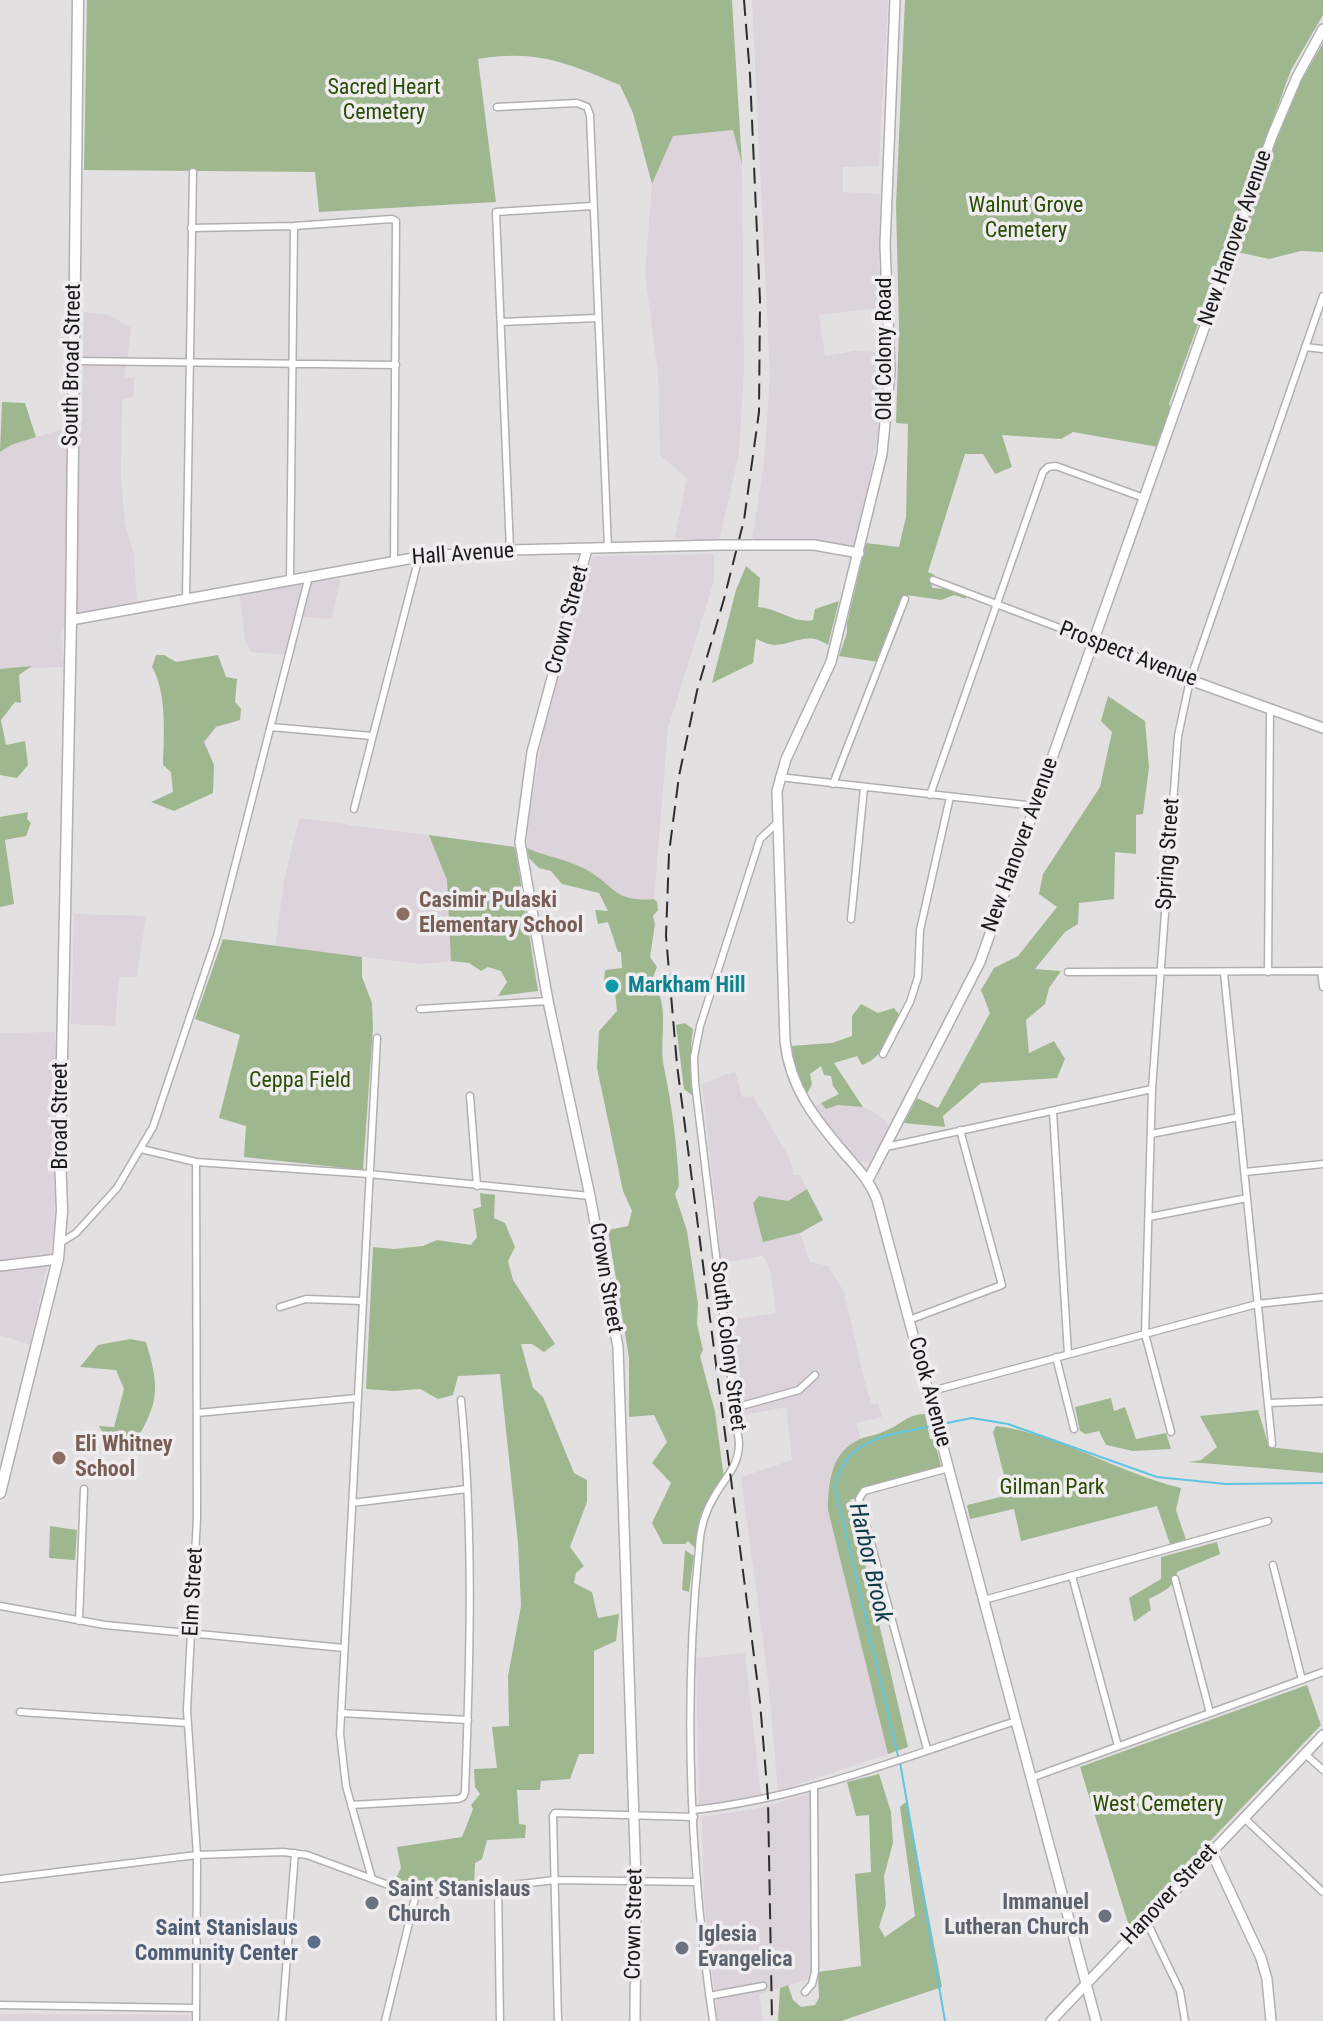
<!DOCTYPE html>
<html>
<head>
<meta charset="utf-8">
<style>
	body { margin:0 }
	canvas { display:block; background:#e3e0e2 }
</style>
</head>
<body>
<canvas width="1323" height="2021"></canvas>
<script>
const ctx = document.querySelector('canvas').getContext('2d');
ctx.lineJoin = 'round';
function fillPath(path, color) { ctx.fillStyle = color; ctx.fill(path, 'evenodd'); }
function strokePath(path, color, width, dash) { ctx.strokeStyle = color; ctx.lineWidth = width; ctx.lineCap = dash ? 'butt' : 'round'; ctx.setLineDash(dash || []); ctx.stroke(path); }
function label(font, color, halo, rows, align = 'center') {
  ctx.font = font + ' "Roboto Condensed",sans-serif'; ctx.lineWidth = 7; ctx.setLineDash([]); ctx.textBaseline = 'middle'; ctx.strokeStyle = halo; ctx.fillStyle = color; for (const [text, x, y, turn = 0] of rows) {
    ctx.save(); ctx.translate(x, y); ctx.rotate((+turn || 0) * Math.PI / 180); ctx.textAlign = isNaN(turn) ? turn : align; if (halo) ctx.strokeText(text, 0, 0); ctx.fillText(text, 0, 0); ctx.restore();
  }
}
fillPath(new Path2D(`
	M752 0H888L879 166 843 167V192L880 194 879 264 882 308 819 315 825 356 854 351 883 352V407L856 549 805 539H752L764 463 770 377Z
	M734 130 742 164 744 371 739 454 719 541 675 538 687 478 660 455 658 374 645 274 652 184 673 136Z
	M84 312 109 315 131 328 125 378H134V396L122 399 121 478 125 523 134 556 137 603 84 613 61 630 63 667 0 669V452L11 445 66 428 82 429Z
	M714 554V581L668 728 654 899 632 901 621 896 583 868 527 848 530 810 544 729 593 556Z
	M340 579 332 619 303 617 293 656 251 652 245 640 239 594 301 582Z
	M299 818 515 847 534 954 420 964 275 946 284 881Z
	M74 914 146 916 137 977H119L115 1026 71 1024Z
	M55 1032 57 1109 54 1234 30 1345 0 1335V1033Z
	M735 1071 742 1097 753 1096 790 1159 794 1175H800L807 1189 788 1201 759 1196 763 1242 800 1233 810 1262 828 1266 844 1292 867 1391 872 1404 878 1403 882 1417 856 1423 861 1439 847 1447 830 1475 828 1495V1510L888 1754 778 1791 768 1679 741 1477 792 1460 786 1407 739 1416 727 1321 776 1313 770 1271 765 1258 761 1256 722 1263 702 1084Z
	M821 1103 826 1109 838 1105 856 1104 874 1112 886 1121 889 1128 869 1163 855 1159 810 1109Z
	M745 1653 761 1795 725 1803 699 1804 696 1658Z
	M819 1791 818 1972 820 1976 759 1994 763 2021H718L704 1902 702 1817 759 1808Z
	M0 2014 190 2015V2021H0Z`), '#dcd3db');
fillPath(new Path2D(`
	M87 0H732L742 164 733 130 673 136 652 184 633 113 620 85C567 63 537 49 478 59L496 202 319 212 315 172 84 170Z
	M905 0H1323V15L1291 70 1169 404 1171 408 1158 447 1073 432 1061 439 1002 435 1012 467 995 474 983 454H965L928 572 935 575 931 579 932 588 947 589 965 596 966 599 954 595 941 600 906 595 900 600 878 662 839 656 847 633V623L866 543 899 547 906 517 908 424 896 423 899 327 896 205Z
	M1323 43V252L1301 251 1269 259 1237 252 1287 106Z
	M2 402 25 403 36 437 11 445 0 452Z
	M746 566 760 578 758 607C778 608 794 624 813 620L815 609 839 601 828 645C807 631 796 644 775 645 769 645 761 641 756 639L753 663 712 683 736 590Z
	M156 655H164L176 662 218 655 226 677 237 679 235 702 241 709 240 720 216 727 204 742 214 765 213 793 174 811 151 802 173 792 171 772 163 765C164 737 167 692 152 667Z
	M32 666 19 675 21 703 15 702 1 720 6 745 25 741 28 765 17 778 0 775V669Z
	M1108 696 1145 721 1149 767 1143 814 1136 815V854L1115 852 1114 899 1079 903 1078 924 1065 932 1035 969 1061 971 1049 988 1045 1004 1026 1020 1029 1053 1054 1041 1065 1059 1057 1078 981 1083 943 1116 945 1127 904 1123 917 1098 938 1108 990 1013 981 990 994 968 1018 956 1057 907 1039 894 1043 874 1100 787 1112 732 1101 721Z
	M28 812 27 819 31 823 26 836 5 840 14 904 0 907V817Z
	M429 835 515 847 538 991 498 996 507 982 501 971 488 967 481 971 469 963 451 961 447 880Z
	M527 848C545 856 564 859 581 867 615 883 611 903 654 899L657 902 658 910 653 916 655 924 650 957 657 967 651 982C672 1003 658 1041 664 1067 672 1106 677 1145 679 1186L675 1194 687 1231 698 1304 697 1324 703 1350 700 1356 715 1412 724 1478C706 1500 701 1521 695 1548L688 1541 685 1544H663L652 1523 671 1483 652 1463 667 1442 654 1415 629 1417V1358L608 1230 628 1226 632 1211 623 1191 597 1068 599 1031 617 1011 614 983 604 982 605 970 622 968 621 952H618L608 922 598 924 595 910 608 911 599 893 562 884 551 871 539 868 529 858Z
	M223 939 362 957V977L372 1003 373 1028 363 1170 244 1157 246 1126 219 1118 240 1035 195 1019Z
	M861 1004 878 1013 894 1008 900 1016C891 1034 883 1058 862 1065L857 1056 834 1063 863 1107 838 1105 826 1109 821 1103 839 1094 833 1086 831 1076 824 1075 821 1066 810 1074 812 1084 807 1094 815 1106 812 1108 795 1071 790 1046 832 1043 852 1036V1016Z
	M685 1023 693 1029 691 1045 693 1096 684 1089 676 1025Z
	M807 1189 823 1220 800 1233 763 1242 753 1203 759 1196 788 1201Z
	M480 1193 495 1195 494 1218 505 1223 515 1247 508 1261 513 1280 555 1344 544 1352 532 1344H521L533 1388 543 1397 574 1473 587 1480V1502L570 1547 584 1566 576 1573 574 1583 592 1592 598 1618 619 1614 616 1641 594 1651V1754H579L570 1779 541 1781 540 1790H517L519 1824 526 1825 525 1838 487 1840 482 1859 475 1863 474 1886 421 1888 395 1880 401 1868 397 1847 462 1837 473 1809 471 1805 480 1794 475 1787 474 1769 497 1768 492 1727 509 1726 508 1676 521 1606 518 1543 500 1374 458 1376 453 1395 438 1399 420 1389 394 1391 366 1389 373 1247 394 1249 423 1246 437 1240 471 1245 477 1237 473 1209 481 1207Z
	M130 1339 146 1342C160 1389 159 1401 135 1443L136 1448 110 1446 99 1426 114 1427 124 1389 116 1370 80 1367 98 1345Z
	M1111 1398 1114 1411 1125 1407 1136 1439 1166 1433 1171 1449 1133 1451 1106 1445 1099 1431 1086 1434 1080 1431 1075 1407Z
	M1258 1410 1269 1447 1323 1453V1473L1189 1462 1201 1460 1217 1447 1200 1416Z
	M925 1414 930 1439H934L942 1470 850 1500 908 1747 888 1754 828 1510C828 1482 831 1452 860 1439 868 1436 877 1435 885 1431 902 1425 904 1415 925 1414Z
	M996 1426C1060 1434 1118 1473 1181 1488L1176 1510 1186 1540 1170 1544 1157 1506 1021 1541 1014 1509 970 1519 967 1505 1009 1495 993 1432Z
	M50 1526 77 1530 75 1560 49 1558Z
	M1217 1542 1220 1554 1177 1572C1176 1587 1162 1592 1149 1599L1151 1610 1134 1622 1129 1598 1161 1579V1557Z
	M685 1550 694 1556 689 1592 682 1590Z
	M1307 1685 1321 1725 1129 1926 1080 1767Z
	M879 1774 891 1812 893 1843 884 1876 886 1905 879 1927 885 1937 915 1916 900 1807 907 1801 942 1987 841 2021H778L780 1988 788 1985 793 2000 801 2007 815 2005 819 1998 818 1972 861 1966 855 1874 871 1872 869 1815 856 1816 847 1782Z`), '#9fb78f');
strokePath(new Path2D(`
	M942 1424 972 1418 1008 1424 1157 1477 1226 1484 1323 1483
	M898 1756 835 1487C845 1437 889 1435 932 1426
	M900 1762 945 2021`), '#60c5e1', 2);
const street = new Path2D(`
	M497 107 577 103 587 107 590 115 608 548
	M191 228 294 226 392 219 396 221 394 561
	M501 322 597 318
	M1305 347 1323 349
	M74 361 396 365
	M510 550 496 212 592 206
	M290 580 294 226
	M933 580 1094 641
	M186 598 193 172
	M271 727 372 736
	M779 777 1035 806
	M833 784 905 599
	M930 795 1043 472 1048 467 1056 466 1144 498
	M354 809 419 557
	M851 919 864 788
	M1321 971 1323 987
	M1068 972 1323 971
	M1268 972 1270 710
	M1224 973 1272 1444
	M420 1009 548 1001
	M883 1054 910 1002 918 977 920 930 950 797
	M470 1096 477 1186
	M1053 1112 1068 1354
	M1151 1134 1239 1117
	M886 1147 1152 1089
	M141 1149 196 1162 369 1174 590 1196
	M1245 1172 1323 1164
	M1149 1217 1247 1198
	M60 1243 76 1233 117 1188 153 1127 217 936 309 576
	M280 1307 306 1299 362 1301
	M909 1320 1002 1285 960 1130
	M1056 1357 1074 1429
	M928 1392 1257 1304 1323 1297
	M1268 1403 1323 1401
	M734 1408 799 1390 815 1375
	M197 1413 357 1398
	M1171 1432 1145 1334 1152 1089 1178 736 1190 680 1323 296
	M352 1503 467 1489
	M1273 1565 1302 1680
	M1072 1576 1118 1746
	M1175 1579 1210 1713
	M984 1600 1268 1521
	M0 1606 105 1625 344 1648
	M79 1621 84 1489
	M20 1712 187 1723
	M341 1713 468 1720
	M927 1749 859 1499 864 1491 949 1468
	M1305 1754 1323 1770
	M1031 1778 1323 1672
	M351 1805 458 1799 463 1797 465 1792C470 1662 474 1530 461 1400
	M693 1810C805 1798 910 1755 1016 1721
	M1243 1817 1323 1892
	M0 1879 197 1855 283 1852 307 1855 402 1890 426 1895 555 1880 696 1882
	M372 1879 346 1786 340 1734 377 1038
	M498 1886 500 2021
	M1146 1920 1180 1991 1185 2021
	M805 1992 812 1984 815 1972 814 1786
	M709 1996 763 1986
	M0 2005 196 2008
	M196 2021 197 1855 187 1710 197 1518 196 1162
	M282 2021 295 1853
	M385 2021 416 1894
	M558 2021 553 1816 555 1813 694 1817
	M713 2021C690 1865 683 1705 699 1548 700 1530 704 1513 714 1497 725 1477 739 1467 739 1443L695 1083 694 1057 700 1026 760 839 777 823`);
const secondary = new Path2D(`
	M895 0 885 245 890 371 882 454 831 662 786 759 777 791 785 1041C790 1088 815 1119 845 1154 858 1169 870 1181 877 1200L1096 2021
	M752 545H814L859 553
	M587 549 532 752 520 842 548 1001 590 1196 618 1347 636 1880 635 2021
	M71 620 419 557 510 550 720 545
	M1094 641 1190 680 1323 728
	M868 1180 980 962 1272 136 1297 77 1323 29
	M0 1266 58 1259
	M1211 1851 1261 1958 1267 1979 1271 2021
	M1051 2021 1323 1735`);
const primary = new Path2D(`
	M0 1493 58 1259 62 1211 60 1154 71 620 78 0`);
strokePath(street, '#b2afb1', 9);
strokePath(secondary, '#b2afb1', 12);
strokePath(primary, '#b2afb1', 13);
strokePath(street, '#fff', 6);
strokePath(secondary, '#fff', 9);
strokePath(primary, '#fff', 10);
strokePath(new Path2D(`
	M744 0 750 75 760 301 759 412 744 520 724 599 697 691 679 776 669 853 666 936 677 1065 760 1702 768 1799 772 2021`), '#2e2d2e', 2, [16, 8]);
const secondaryBridge = new Path2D(`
	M720 545H752`);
strokePath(secondaryBridge, '#b2afb1', 12, []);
strokePath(secondaryBridge, '#fff', 9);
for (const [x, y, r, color] of [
	[403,914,8,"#8d6e63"],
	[612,986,8,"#0f9aa8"],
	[59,1458,8,"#8d6e63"],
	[372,1903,8,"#6b7280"],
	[1105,1916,8,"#6b7280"],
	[314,1942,8,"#5c6f8a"],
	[682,1948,8,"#6b7280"]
]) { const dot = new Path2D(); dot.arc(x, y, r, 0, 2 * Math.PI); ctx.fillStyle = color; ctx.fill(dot); strokePath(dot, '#f0edf0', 3); }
label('22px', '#294d02', '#f0edf0', [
	["Sacred Heart",384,88],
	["Cemetery",384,113],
	["Walnut Grove",1026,206],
	["Cemetery",1026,231],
	["Ceppa Field",300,1081],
	["Gilman Park",1052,1488],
	["West Cemetery",1158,1805]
]);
label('22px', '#1a191a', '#f0edf0', [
	["New Hanover Avenue",1236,238,-71],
	["Old Colony Road",885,349,-90],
	["South Broad Street",73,365,-89],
	["Hall Avenue",463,555,-4],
	["Crown Street",568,620,-75],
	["Prospect Avenue",1128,655,21],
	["New Hanover Avenue",1021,845,-70],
	["Spring Street",1169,854,-86],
	["Broad Street",61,1116,-90],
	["Crown Street",605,1278,80],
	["South Colony Street",727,1346,83],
	["Cook Avenue",929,1392,75],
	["Elm Street",194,1592,-87],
	["Hanover Street",1170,1895,-47],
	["Crown Street",635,1924,-89]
]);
label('bold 22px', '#785e54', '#f0edf0', [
	["Casimir Pulaski",419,901],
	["Elementary School",419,926],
	["Eli Whitney",75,1445],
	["School",75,1470]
], 'left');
label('bold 22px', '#0d838f', '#f0edf0', [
	["Markham Hill",628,986]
], 'left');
label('bold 22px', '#5b616d', '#f0edf0', [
	["Saint Stanislaus",388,1890],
	["Church",388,1915],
	["Immanuel",1089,1903,"right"],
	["Lutheran Church",1089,1928,"right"],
	["Iglesia",698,1935],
	["Evangelica",698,1960]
], 'left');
label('bold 22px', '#4e5e75', '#f0edf0', [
	["Saint Stanislaus",298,1929],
	["Community Center",298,1954]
], 'right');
label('italic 24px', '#0c3c47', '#f0edf0', [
	["Harbor Brook",869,1563,77]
]);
</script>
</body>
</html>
